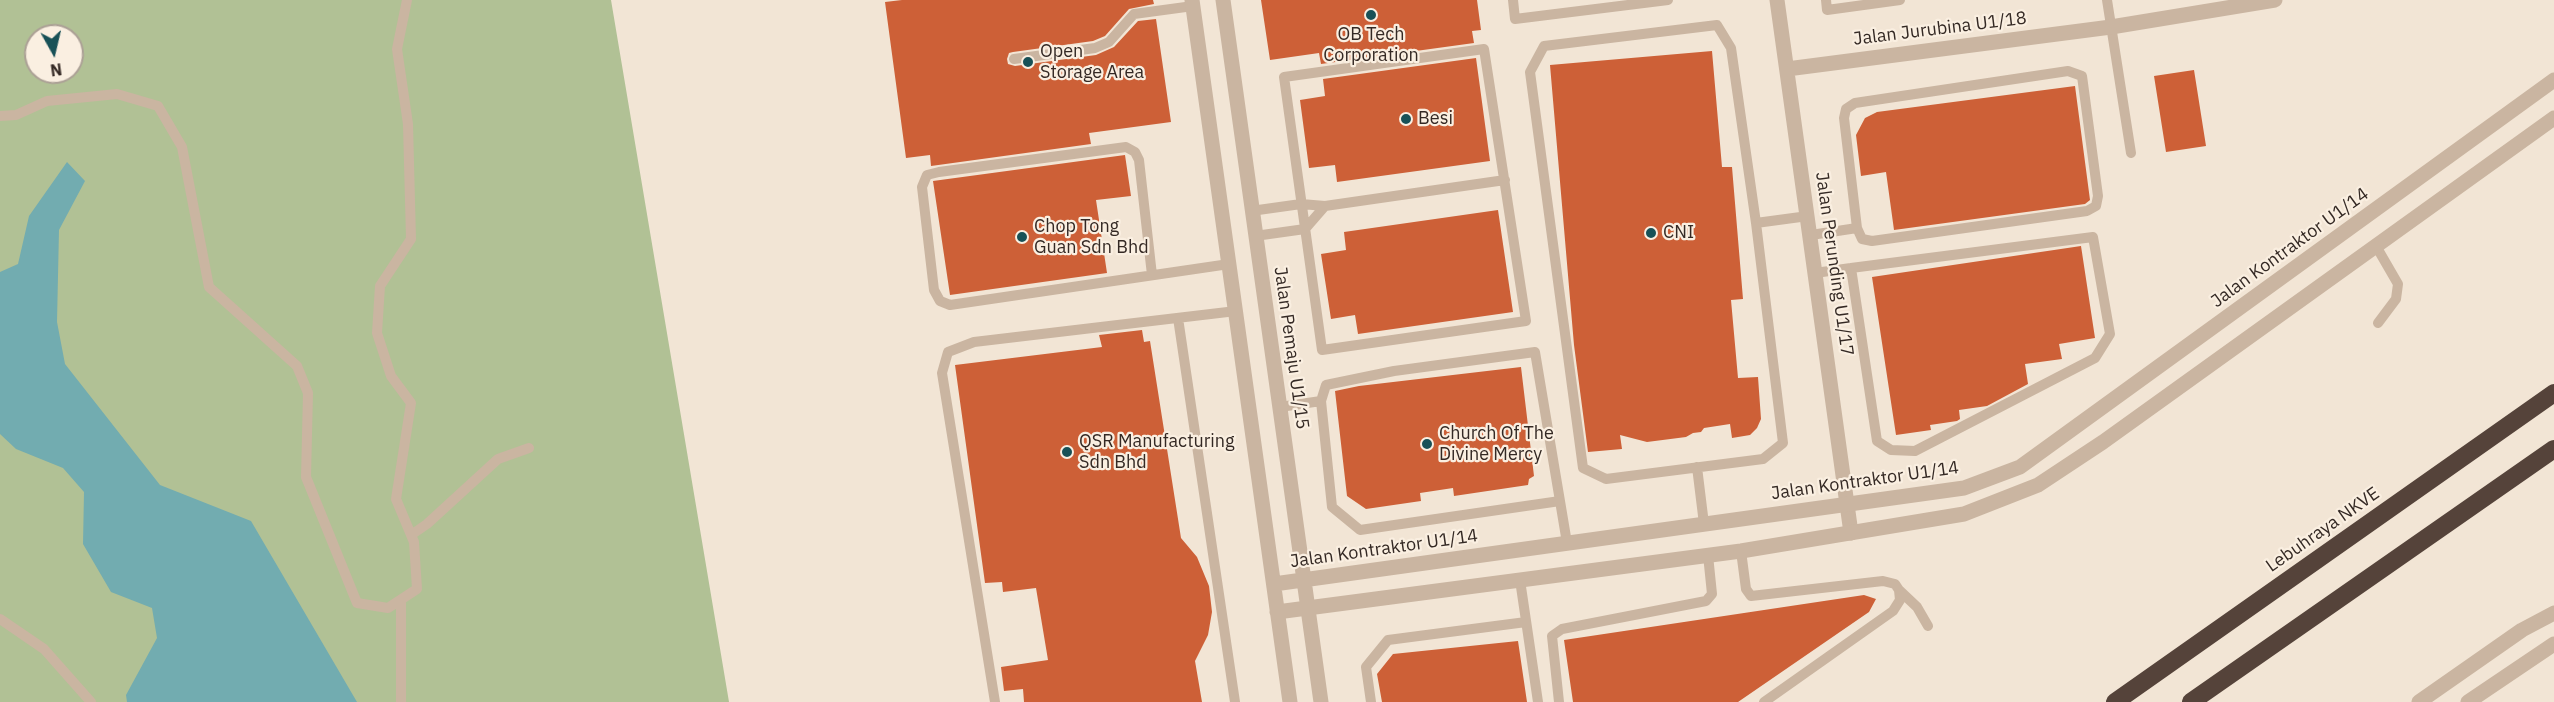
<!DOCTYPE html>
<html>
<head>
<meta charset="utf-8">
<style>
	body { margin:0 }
	#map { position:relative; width:2554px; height:702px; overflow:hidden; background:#f2e5d5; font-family:"IBM Plex Sans",sans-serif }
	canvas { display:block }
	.north { position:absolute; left:24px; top:24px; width:60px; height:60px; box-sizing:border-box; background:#faefe1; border:2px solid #aba095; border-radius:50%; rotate:172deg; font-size:16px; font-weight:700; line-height:24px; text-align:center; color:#342924 }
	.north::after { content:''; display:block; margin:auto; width:21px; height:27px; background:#185157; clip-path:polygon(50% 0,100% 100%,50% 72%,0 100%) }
</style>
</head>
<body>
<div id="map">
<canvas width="2554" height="702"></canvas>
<div class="north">N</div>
</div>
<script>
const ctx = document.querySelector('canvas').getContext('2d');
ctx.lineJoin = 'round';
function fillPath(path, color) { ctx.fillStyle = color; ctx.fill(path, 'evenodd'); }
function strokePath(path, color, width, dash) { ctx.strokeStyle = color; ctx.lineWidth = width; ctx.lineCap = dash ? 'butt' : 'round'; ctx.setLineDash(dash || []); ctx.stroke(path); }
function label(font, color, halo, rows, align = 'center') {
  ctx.font = font + ' "IBM Plex Sans",sans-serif'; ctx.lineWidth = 4.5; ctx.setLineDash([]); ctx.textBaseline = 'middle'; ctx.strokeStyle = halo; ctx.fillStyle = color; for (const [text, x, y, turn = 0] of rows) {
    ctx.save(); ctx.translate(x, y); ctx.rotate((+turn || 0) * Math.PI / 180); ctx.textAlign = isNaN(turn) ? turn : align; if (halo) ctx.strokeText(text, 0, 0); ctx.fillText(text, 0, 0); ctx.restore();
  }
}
fillPath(new Path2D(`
	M0 0H611L729 702H0ZM36 36H72V72H36Z`), '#b1c195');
fillPath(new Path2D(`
	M67 162 85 181 59 230 57 322 65 364 160 485 251 521 357 702H127L126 695 157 638 152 608 111 592 83 544 84 492 63 468 16 449 0 434V272L18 264 29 216Z`), '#72acb0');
fillPath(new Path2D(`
	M902 0H1153L1154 4 1129 9 1105 36 1093 41 1013 52 1009 53 1007 59 1008 64 1015 66 1096 55 1114 47 1138 21 1156 19 1171 122 1089 133 1091 144 931 166 930 155 906 158 885 2Z
	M1261 0H1477L1481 30 1472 31 1474 43 1321 64 1319 53 1270 60Z
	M1712 51 1722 167H1732L1743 299 1731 300 1738 378 1758 377 1761 419 1757 428 1750 435 1732 438 1730 424 1704 428 1701 432 1693 433 1686 437 1647 442 1620 435 1622 449 1588 452 1574 345 1550 65Z
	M1476 58 1490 161 1337 182 1335 165 1309 168 1300 100 1325 96 1323 79Z
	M2194 70 2206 146 2166 152 2154 76Z
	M2075 86 2090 200 2085 204 1894 230 1886 172 1861 176 1856 135 1865 118 1877 112Z
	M1125 155 1131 196 1096 200 1107 273 950 295 933 181Z
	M1498 210 1513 312 1358 334 1355 315 1331 319 1321 254 1346 250 1344 232Z
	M2081 246 2095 338 2059 344 2062 359 2025 364 2028 384 1987 406 1959 410 1960 419 1957 421 1930 425 1931 430 1896 435 1872 277Z
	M1142 330 1144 342 1150 341 1181 538 1197 557 1209 586 1212 612 1208 635 1195 661 1202 702H1024L1023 689 1004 691 1001 667 1048 660 1036 588 1003 592 1002 582 985 583 955 365 1102 347 1099 335Z
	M1521 367 1534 476 1529 479 1528 485 1454 496 1453 488 1420 493 1421 501 1366 509 1347 496 1335 391 1359 386Z
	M1864 595 1876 599 1869 612 1738 702H1573L1564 640Z
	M1518 641 1527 702H1382L1377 674 1393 654Z`), '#cd6037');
strokePath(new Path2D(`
	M1513 0 1515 19 1668 0
	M1826 0 1827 10 1900 0
	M2107 0 2131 153
	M1484 49 1526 321 1322 350 1284 77Z
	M1014 59 1095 48 1109 42 1134 14 1193 6
	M2068 71 2082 76 2098 196 2096 206 2087 211 1872 241 1862 239 1857 228 1844 118 1846 109 1855 103Z
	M0 116 16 115 47 101 117 94 158 106 182 147 209 287 297 366 308 393 306 477 357 603 388 608 417 589 414 542 396 499 411 403 391 376 377 333 380 286 411 239 408 124 397 49 407 0
	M1251 211 1301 204 1325 206 1505 180
	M1756 223 1783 443 1763 459 1606 479 1583 468 1530 72 1544 46 1717 25 1731 48 1756 223 1808 216
	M1811 235 1857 228
	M1255 236 1305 229 1325 206
	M2376 246 2398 284 2396 299 2378 323
	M1815 273 1851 268 2093 237 2110 334 2095 358 1915 451 1891 450 1877 441 1851 268
	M1152 275 1139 160 1135 152 1126 147 939 172 927 175 922 187 934 290 940 301 950 305C1043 291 1136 277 1229 264
	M1178 318 1235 702
	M1321 401 1326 385 1394 371 1535 352 1560 501
	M1280 407 1321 401 1332 507 1360 530 1560 501 1567 543
	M1697 467 1704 524
	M411 535 427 524 498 459 529 448
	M1741 551 1746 589 1751 596 1883 581 1895 584 1899 590 1900 600 1893 611 1764 702
	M1520 580 1538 702
	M1899 590 1917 607 1928 626
	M401 600V702
	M0 619 44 649 91 702
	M995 702 942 373 948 352 974 342 1236 311
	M1371 702 1366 667 1388 640 1526 622
	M1559 702 1552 636 1562 629 1706 601 1712 594 1708 555`), '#cab5a1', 10);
strokePath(new Path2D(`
	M1777 0 1851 533
	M1787 69 2111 27 2275 0`), '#cab5a1', 15);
strokePath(new Path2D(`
	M1192 0 1290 702
	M1223 0 1321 702
	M1274 584 1964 488 2020 467 2554 80
	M1277 612 1741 551 1964 514 2038 485 2103 442 2554 118
	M2419 702 2522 630 2554 613
	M2468 702 2554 644`), '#cab5a1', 15);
strokePath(new Path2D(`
	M2115 702 2554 393
	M2191 702 2554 449`), '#55433a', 18);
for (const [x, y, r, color] of [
	[1371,15,6,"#185157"],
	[1028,62,6,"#185157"],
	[1406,119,6,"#185157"],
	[1651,233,6,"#185157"],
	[1022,237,6,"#185157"],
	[1427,444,6,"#185157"],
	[1067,452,6,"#185157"]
]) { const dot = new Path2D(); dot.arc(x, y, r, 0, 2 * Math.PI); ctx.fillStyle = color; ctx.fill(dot); strokePath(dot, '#faefe1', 2); }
label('18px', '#342924', '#faefe1', [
	["Jalan Jurubina U1/18",1940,29,-7],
	["Jalan Kontraktor U1/14",2290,248,-36],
	["Jalan Perunding U1/17",1834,264,82],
	["Jalan Pemaju U1/15",1291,348,82],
	["Jalan Kontraktor U1/14",1865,481,-8],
	["Lebuhraya NKVE",2323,530,-35],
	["Jalan Kontraktor U1/14",1384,549,-8]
]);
label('18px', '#342924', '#faefe1', [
	["OB Tech",1371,35,"center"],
	["Corporation",1371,56,"center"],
	["Open",1040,52],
	["Storage Area",1040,73],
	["Besi",1418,119],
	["Chop Tong",1034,227],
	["Guan Sdn Bhd",1034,248],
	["CNI",1663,233],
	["Church Of The",1439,434],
	["Divine Mercy",1439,455],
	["QSR Manufacturing",1079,442],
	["Sdn Bhd",1079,463]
], 'left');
</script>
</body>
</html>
